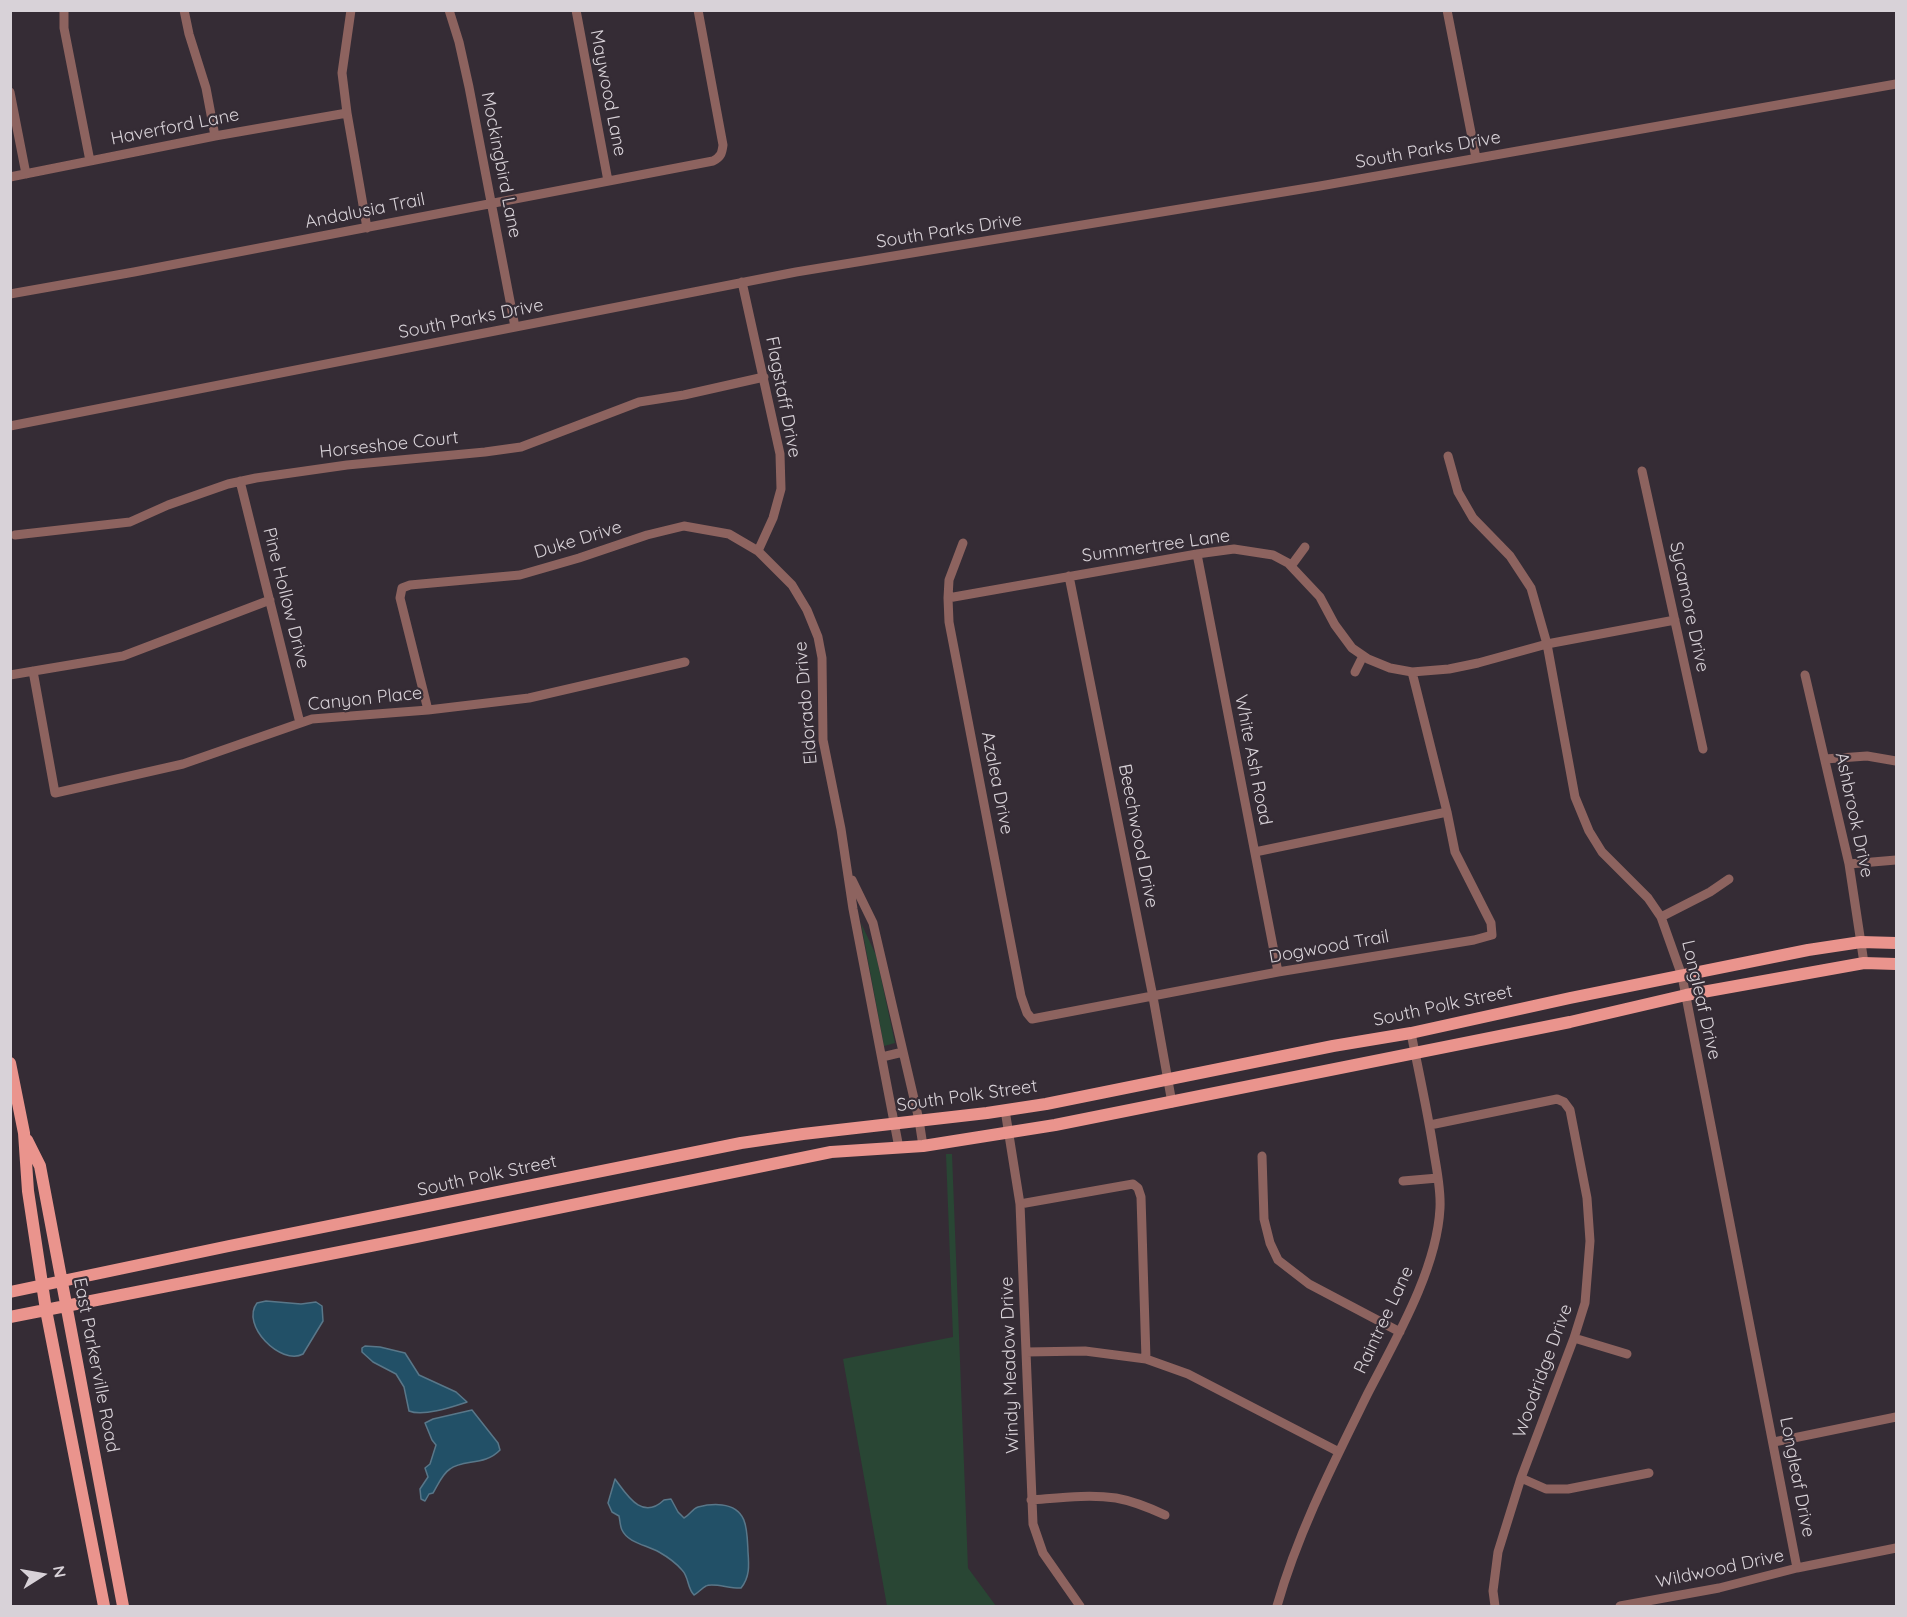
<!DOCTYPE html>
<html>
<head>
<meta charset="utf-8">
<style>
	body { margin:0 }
	#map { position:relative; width:1907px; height:1617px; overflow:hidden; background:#352c35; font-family:Quicksand,sans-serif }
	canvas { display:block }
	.frame { position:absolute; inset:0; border:12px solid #d8d2d8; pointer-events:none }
	.north { position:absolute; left:12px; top:1545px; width:60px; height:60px; -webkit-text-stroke:4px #352c35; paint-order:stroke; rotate:79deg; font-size:16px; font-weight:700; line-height:24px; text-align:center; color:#d8d2d8 }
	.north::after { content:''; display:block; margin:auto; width:21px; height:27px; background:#d8d2d8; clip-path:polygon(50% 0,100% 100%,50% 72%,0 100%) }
</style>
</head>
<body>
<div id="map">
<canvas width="1907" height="1617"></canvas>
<div class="frame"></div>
<div class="north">N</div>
</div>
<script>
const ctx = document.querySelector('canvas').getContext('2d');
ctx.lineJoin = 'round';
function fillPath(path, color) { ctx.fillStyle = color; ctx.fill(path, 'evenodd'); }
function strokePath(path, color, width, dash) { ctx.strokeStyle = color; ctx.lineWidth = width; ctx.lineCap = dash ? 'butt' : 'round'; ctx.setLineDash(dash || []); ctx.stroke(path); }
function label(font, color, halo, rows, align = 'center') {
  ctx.font = font + ' Quicksand,sans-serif'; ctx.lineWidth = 4.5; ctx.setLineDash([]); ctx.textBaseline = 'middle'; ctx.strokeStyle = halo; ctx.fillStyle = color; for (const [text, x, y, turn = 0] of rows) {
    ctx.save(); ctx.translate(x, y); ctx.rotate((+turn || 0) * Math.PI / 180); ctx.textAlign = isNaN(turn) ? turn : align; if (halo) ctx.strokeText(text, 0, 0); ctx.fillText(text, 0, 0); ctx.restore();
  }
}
fillPath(new Path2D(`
	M861 923 876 955 895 1043 884 1046Z
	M946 1154H952L968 1568 996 1606H887L843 1359 953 1337Z`), '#294634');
const water = new Path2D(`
	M266 1301 301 1304 316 1302 322 1306 323 1321 303 1354C281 1366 240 1325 257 1303Z
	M365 1346 380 1347 405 1353 419 1375 456 1392 467 1402C452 1407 423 1417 409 1411L404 1387 396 1374 373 1362 362 1352V1348Z
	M472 1410 498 1443 500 1450C485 1466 463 1459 450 1469 442 1474 438 1485 433 1493L429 1494 425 1501 421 1499 420 1489 428 1477 425 1468 430 1464 436 1445 432 1440 425 1423 433 1419Z
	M615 1479C627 1495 642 1521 664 1500L671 1499 678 1512 684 1518C690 1515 692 1509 698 1507 706 1505 714 1504 722 1505 748 1508 747 1530 748 1552 749 1565 750 1577 741 1588 731 1589 712 1582 706 1586 702 1588 698 1593 694 1595 687 1588 689 1577 682 1570 676 1563 666 1556 659 1552 647 1545 628 1543 622 1530 620 1526 620 1520 619 1516L612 1512 608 1503Z`);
fillPath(water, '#225067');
strokePath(water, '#597789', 1.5);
strokePath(new Path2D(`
	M64 10V28L90 161
	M184 10 189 34 206 88 215 136
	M351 10 342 73 347 113 367 228
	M449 10 459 42 469 87 515 327
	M576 10 608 181
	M1447 10 1476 158
	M10 92 26 174
	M10 177 215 136 347 113
	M742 282 780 454 781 489 773 518 758 551
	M10 294 134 272 713 161C721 157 722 153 723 145L698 10
	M10 426 796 272 1320 186 1896 84
	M1448 456 1458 492 1473 518 1510 556 1531 588 1547 644 1575 797 1589 831 1602 852 1648 898 1661 917 1682 976 1797 1568
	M1642 471 1703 749
	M240 481 300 723
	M15 535 130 522 168 505 228 484 256 478 347 465 485 452 521 447 639 402 684 395 764 377
	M963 543 949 580 948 598 949 622 1021 996 1027 1013 1032 1019 1278 972 1474 940 1492 935 1491 923 1455 852 1447 812 1412 672
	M1197 554 1278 972
	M1291 566 1305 547
	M1069 576 1153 997 1172 1103
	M948 598 1197 554 1234 549 1273 555 1288 563 1320 597 1335 625 1352 648 1368 659 1390 668 1412 672 1449 669 1478 663 1547 644 1675 620
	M33 671 55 793 183 764 312 719 428 710 529 698 685 662
	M1355 672 1363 656
	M10 675 123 656 270 600
	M1805 675 1849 864 1864 963
	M428 710 400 598 402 588 410 585 520 575 579 558 647 535 684 526 729 534 758 551 792 585 807 610 818 637 822 658 823 740 841 829 853 909 899 1148
	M1825 759 1867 756 1896 761
	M1255 852 1447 812
	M1849 864 1896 860
	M852 880 873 923 919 1120 923 1146
	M1661 917 1710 892 1729 879
	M882 1057 903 1052
	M1005 1110 1020 1204 1033 1524 1043 1553 1080 1606
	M1430 1125 1557 1099 1564 1102 1570 1110 1587 1198 1590 1241 1585 1303 1574 1338 1521 1478 1498 1552 1493 1591 1495 1606
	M1262 1156 1264 1219 1270 1243 1278 1260 1309 1284 1400 1332
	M1403 1181 1438 1178
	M1020 1204 1133 1184 1138 1188 1141 1197 1146 1359
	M1574 1338 1627 1354
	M1026 1352 1085 1351 1146 1359 1188 1374 1339 1452
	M1774 1442 1896 1417
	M1521 1478 1546 1489H1568L1649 1473
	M1031 1500C1058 1498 1088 1494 1116 1498 1133 1501 1150 1508 1165 1515
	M1277 1606C1298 1532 1334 1462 1368 1393 1396 1339 1437 1269 1440 1208 1441 1190 1437 1171 1434 1153 1428 1113 1419 1073 1411 1033
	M1620 1606 1719 1588 1797 1568 1896 1548`), '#8d635f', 9);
strokePath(new Path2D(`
	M10 1063 24 1133 28 1191 46 1310 104 1606
	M27 1140 40 1166 123 1606
	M10 1292 229 1246 741 1143 803 1134 987 1113 1046 1104 1333 1046 1411 1033 1570 998 1808 950 1861 942 1896 943
	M10 1317 416 1237 831 1152 923 1146 1055 1125 1570 1022 1686 995 1864 963 1896 964`), '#ea948d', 12);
label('18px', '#d8d2d8', '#352c35', [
	["Maywood Lane",608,93,79],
	["Haverford Lane",175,127,-11],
	["South Parks Drive",1428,150,-10],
	["Mockingbird Lane",501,165,79],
	["Andalusia Trail",365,211,-11],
	["South Parks Drive",949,231,-9],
	["South Parks Drive",471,319,-11],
	["Flagstaff Drive",783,397,79],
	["Horseshoe Court",389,445,-6],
	["Duke Drive",578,540,-17],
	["Summertree Lane",1156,546,-8],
	["Pine Hollow Drive",286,598,76],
	["Sycamore Drive",1689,607,78],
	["Canyon Place",365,699,-6],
	["Eldorado Drive",806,703,-95],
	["White Ash Road",1253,760,79],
	["Azalea Drive",997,783,79],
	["Ashbrook Drive",1854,815,78],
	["Beechwood Drive",1138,836,79],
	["Dogwood Trail",1329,947,-10],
	["Longleaf Drive",1701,1000,77],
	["South Polk Street",1443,1006,-12],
	["South Polk Street",967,1096,-8],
	["South Polk Street",487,1176,-12],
	["Raintree Lane",1384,1320,-65],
	["East Parkerville Road",96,1365,79],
	["Windy Meadow Drive",1010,1365,-92],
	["Woodridge Drive",1543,1371,-70],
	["Longleaf Drive",1797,1477,79],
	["Wildwood Drive",1720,1569,-12]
]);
</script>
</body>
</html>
